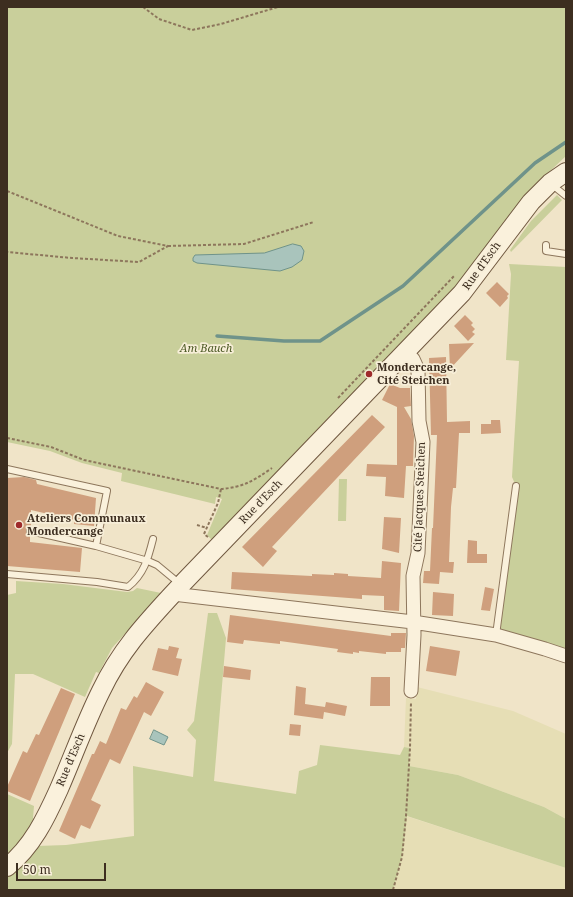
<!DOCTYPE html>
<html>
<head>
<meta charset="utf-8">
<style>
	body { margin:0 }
	#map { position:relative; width:573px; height:897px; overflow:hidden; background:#f0e4c8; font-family:"Noto Serif",serif }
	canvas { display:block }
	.frame { position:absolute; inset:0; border:8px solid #3d2e20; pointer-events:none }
	.scale { position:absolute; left:16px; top:863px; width:90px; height:18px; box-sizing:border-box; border:2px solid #3d2e20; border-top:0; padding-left:5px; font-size:12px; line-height:14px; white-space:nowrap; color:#3d2e20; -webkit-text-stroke:3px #f7eed8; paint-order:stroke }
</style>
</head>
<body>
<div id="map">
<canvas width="573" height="897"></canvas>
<div class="frame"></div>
<div class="scale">50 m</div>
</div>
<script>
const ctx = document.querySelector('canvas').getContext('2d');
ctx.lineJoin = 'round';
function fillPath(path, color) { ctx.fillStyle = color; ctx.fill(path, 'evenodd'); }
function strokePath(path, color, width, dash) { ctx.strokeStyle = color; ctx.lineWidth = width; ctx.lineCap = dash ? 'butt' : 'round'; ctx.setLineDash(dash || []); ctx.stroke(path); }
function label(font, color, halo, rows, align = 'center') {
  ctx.font = font + ' "Noto Serif",serif'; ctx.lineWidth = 3.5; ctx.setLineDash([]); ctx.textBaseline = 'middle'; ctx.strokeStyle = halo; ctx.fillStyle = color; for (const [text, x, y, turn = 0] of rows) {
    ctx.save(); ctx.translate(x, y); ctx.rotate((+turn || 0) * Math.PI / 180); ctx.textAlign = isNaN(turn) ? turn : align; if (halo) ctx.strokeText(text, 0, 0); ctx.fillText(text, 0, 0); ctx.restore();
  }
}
fillPath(new Path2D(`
	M417 687 513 711 566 734V819L544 807 458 775 409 766 410 748 404 747 406 698 416 699Z
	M406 816 566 868V890H393L402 857Z`), '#e6deb5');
fillPath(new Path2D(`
	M7 7H566V156L546 175 458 289 212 540 207 535 222 499 216 497 215 504 121 481 122 473 82 463 50 451 7 442Z
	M557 195 562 200 511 252 510 250 531 221Z
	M509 264 566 267V656L496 635 516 486 512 477 519 361 506 360 511 274Z
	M339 479H347L346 521H338Z
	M16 581 63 584 127 592 133 591 137 588 161 593 144 613 112 648 99 673 96 672 85 697 33 674H15L12 744 7 753V595L16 593Z
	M208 613H217L226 638 214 781 296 794 299 771 317 765 320 745 400 755 404 747 410 748 409 766 458 775 544 807 566 819V868L407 816 402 857 393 890H7V877L25 862 37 846 66 845 134 836 133 766 193 777 196 740 187 730 194 721Z
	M7 794 34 806 33 818 37 821 7 860Z`), '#c9cf9b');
const water = new Path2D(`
	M293 244 301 246 304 251 302 260 292 267 280 271 197 263 193 261V258L195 255 264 253Z
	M154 730 168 737 164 745 150 739Z`);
fillPath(water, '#a9c4bc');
strokePath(water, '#6f938a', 1);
strokePath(new Path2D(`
	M217 336 284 341H320L403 286 535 163 566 142`), '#6f938a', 3.5);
fillPath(new Path2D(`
	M497 282 509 294 507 296 508 298 500 307 486 293Z
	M465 315 473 323 471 325 475 329 472 332 475 334 468 341 454 326Z
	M474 343 450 369 449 344Z
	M446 357 447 422 470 421V433H459L456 488H453L451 507 449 562H454L453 573 440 572 439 584 423 583 424 571H430L432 528H433L437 435H431L429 358Z
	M390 384 400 388H410L411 406 404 407 411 419 414 436 413 466H406L404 498 385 496 386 477 366 476 367 464 397 465V407L382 400Z
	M372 415 385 427 272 547 277 551 263 567 242 547Z
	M491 420H500L501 433 481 434V424H491Z
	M24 477 36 480 37 484 96 498 94 526 74 524V520L31 510V527L27 528 26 530 27 534 30 536V542L82 548 80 572 7 566 8 504H7V478Z
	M384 517 401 518 399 553 382 549Z
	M468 540 477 541V554H487V563H467Z
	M382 561 401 563 399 611 384 610V596L362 595V599L231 589 232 572 312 576V574L334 575V573L348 574V576L381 578Z
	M485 587 494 589 490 611 481 610Z
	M433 592 454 594 453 616 432 615Z
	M230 615 391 636V633H406L405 648H401V652H386V654L359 651V653L353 652V654L337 652 338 649 280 641V644L244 640 243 644 227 642Z
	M169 646 179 648 176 658 182 659 178 676 152 670 158 648 168 650Z
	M430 646 460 651 456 676 426 671Z
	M224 666 251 670 250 680 223 677Z
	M371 677H390V706H370Z
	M146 682 164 692 151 716 144 712 120 764 110 759 91 800 101 805 90 829 81 825 75 839 59 831 92 754H94L100 741 106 744 121 708 126 710 134 696 137 698Z
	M296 686 306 688 305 704 325 707 326 702 347 706 345 716 324 712 323 719 294 715Z
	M61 688 75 694 30 801 7 791V787L23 751 27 753 36 734 39 735Z
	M290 724 301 725 300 736 289 735Z`), '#cf9f7d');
const lane = new Path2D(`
	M551 184 566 196
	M546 245V251L566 254
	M7 469 107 491 96 546
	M30 531 96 546 148 561 157 565 180 584
	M7 574 97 582 128 587C144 574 148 559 153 539
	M496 635 516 486`);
const street = new Path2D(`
	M406 352 413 359 418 370 419 421 423 442 418 553 413 576 414 635 411 691
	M173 594 413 622 496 635 545 649 566 656`);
const secondary = new Path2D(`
	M7 867C32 847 46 818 59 789 73 757 85 723 101 691 122 647 149 620 181 585L462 293 531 202 550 183 566 172`);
strokePath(lane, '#8d765c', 8);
strokePath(street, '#8d765c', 15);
strokePath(secondary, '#6f573f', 20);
strokePath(new Path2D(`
	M143 7 159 19 192 30 221 24 278 7
	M7 191 118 236 168 246 139 262 72 258 7 252
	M168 246 244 244 314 222
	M338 398 455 275
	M7 438 51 447 84 460 221 489C244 487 253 481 272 468
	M197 525 207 528
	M208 537 204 534 218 503 221 489
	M393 890 402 857 406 816 410 748 411 702`), '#8d765c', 2, [3, 2]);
strokePath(lane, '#faf1dc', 6);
strokePath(street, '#faf1dc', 13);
strokePath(secondary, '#faf1dc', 18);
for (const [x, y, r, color] of [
	[369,374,4,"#9e2a2b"],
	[19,525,4,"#9e2a2b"]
]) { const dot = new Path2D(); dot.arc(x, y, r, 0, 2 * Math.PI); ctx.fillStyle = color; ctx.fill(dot); strokePath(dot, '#f7eed8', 1.5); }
label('11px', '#3d2e20', '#f7eed8', [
	["Rue d'Esch",482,266,-54],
	["Cité Jacques Steichen",420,497,-88],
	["Rue d'Esch",261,502,-46],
	["Rue d'Esch",71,760,-67]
]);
label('italic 11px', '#4d5a26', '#f7eed8', [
	["Am Bauch",206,349]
]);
label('bold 11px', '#3d2e20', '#f7eed8', [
	["Mondercange,",377,368],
	["Cité Steichen",377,381],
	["Ateliers Communaux",27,519],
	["Mondercange",27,532]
], 'left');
</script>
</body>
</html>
